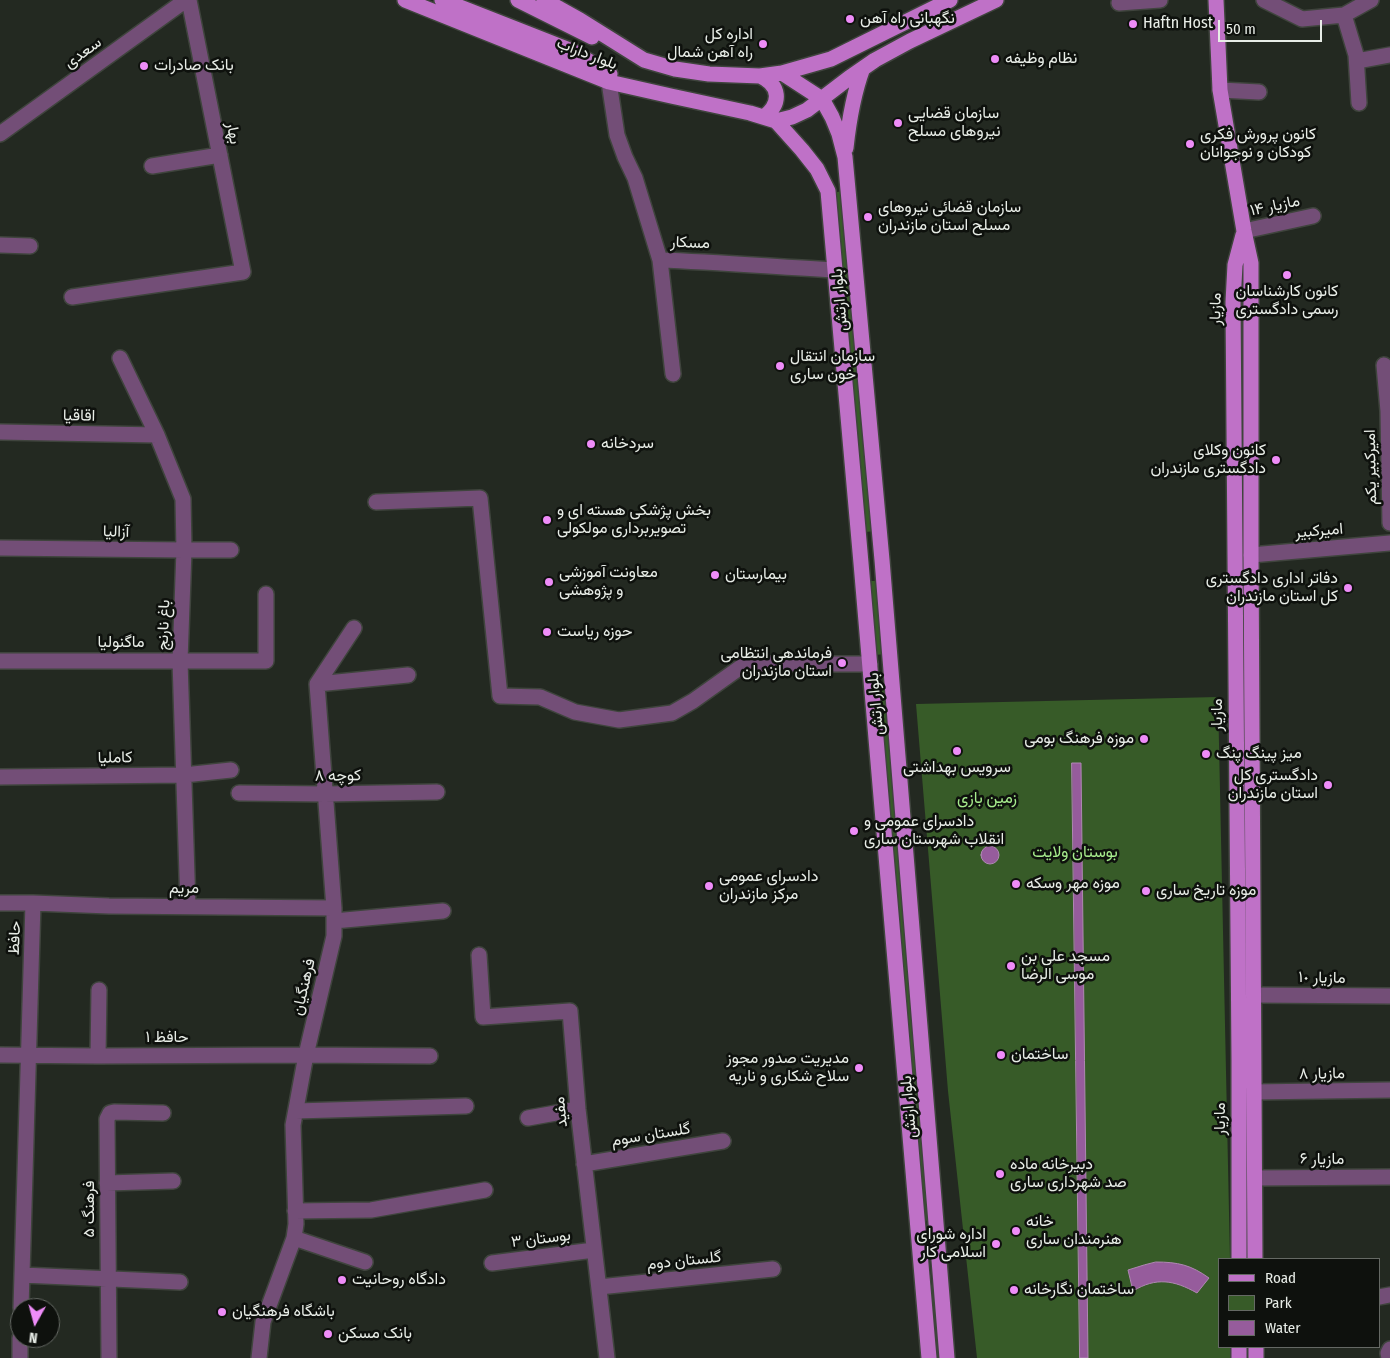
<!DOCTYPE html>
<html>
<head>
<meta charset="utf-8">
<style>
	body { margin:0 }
	#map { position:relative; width:1390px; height:1358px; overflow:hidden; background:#232921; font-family:"Fira Sans Condensed",sans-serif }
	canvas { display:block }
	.legend { position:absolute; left:1218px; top:1258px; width:162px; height:90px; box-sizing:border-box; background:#0e110d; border:1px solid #656964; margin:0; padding:6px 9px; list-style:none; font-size:15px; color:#e8ede7 }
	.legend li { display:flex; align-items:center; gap:10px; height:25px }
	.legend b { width:25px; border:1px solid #656964 }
	.north { position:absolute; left:10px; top:1298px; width:50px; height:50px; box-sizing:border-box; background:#0e110d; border:1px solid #656964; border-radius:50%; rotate:187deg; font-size:14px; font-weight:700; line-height:20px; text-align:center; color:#e8ede7 }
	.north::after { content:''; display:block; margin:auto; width:18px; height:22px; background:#ee8cf8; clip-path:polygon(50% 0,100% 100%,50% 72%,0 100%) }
	.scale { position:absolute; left:1218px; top:20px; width:104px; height:22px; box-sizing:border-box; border:2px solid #e8ede7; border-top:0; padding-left:6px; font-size:15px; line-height:18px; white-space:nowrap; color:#e8ede7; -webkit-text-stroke:4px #0e110d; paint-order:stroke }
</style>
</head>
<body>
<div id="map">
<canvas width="1390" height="1358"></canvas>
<ul class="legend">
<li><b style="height:6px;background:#bf71c7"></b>Road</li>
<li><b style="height:14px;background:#375b28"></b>Park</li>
<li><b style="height:14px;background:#965c9c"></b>Water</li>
</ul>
<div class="north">N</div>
<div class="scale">50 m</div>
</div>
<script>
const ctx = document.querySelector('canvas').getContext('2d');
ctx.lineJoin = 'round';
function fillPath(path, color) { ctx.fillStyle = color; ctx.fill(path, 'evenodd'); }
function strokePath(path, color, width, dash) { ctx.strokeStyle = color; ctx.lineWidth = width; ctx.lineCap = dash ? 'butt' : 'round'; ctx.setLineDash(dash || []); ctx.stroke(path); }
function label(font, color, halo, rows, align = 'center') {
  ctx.font = font + ' "Fira Sans Condensed",Vazirmatn,sans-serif'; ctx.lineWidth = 5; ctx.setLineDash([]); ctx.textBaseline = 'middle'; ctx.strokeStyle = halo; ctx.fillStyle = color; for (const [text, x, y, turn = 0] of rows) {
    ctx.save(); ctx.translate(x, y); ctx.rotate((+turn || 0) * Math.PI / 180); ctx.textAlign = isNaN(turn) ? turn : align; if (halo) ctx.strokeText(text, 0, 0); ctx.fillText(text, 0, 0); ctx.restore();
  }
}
fillPath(new Path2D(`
	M842 191 876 531 865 532 833 193Z
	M1244 274 1249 694 1239 693V277Z
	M871 581H879L885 654 875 655Z
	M876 682H887L933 1220 923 1221Z
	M1218 697 1230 1259H1219V1347H1231L1232 1358H977L948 1091 916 704Z
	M936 1284 943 1358H935L929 1285Z`), '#375b28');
const water = new Path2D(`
	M1072 763H1081L1088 1358H1080Z
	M981 855a9 9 0 1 1 18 0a9 9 0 1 1-18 0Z
	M1156 1262C1178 1262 1191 1265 1209 1278L1197 1293C1174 1280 1156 1277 1133 1291L1128 1270 1144 1265Z`);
fillPath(water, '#965c9c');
strokePath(water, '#af88b2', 1);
const minor = new Path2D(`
	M1264 0 1302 19 1344 15 1371 0
	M1119 3 1160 0
	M1344 15 1356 55 1359 103
	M1357 61 1390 55
	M609 82 617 135 625 157 635 178 660 260
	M1220 90 1259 92
	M0 134 186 0
	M152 166 220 155
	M1244 231 1313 216
	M0 245 30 246
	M72 297 243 272 189 0
	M120 358 157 435 183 499 184 550 180 661 188 906
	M1384 365 1388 411 1390 523
	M673 374 660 260C718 262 777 267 835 270
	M0 432 157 435
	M376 502 480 498 500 696 540 697 575 712 619 720 672 713 693 701 745 664H870
	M0 548 184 550H231
	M1251 555 1390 543
	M0 661H266V594
	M317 684 408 675
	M0 777 184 775 231 770
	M239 793 325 794 437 792
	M0 903H33L21 1308
	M33 903 109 906 334 908
	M334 921 443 911
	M479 955 483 1017 570 1011 578 1109 607 1358
	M1254 995 1390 996
	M0 1055 98 1056 306 1055 430 1056
	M98 1056 99 990
	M1254 1092 1390 1090
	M296 1111 466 1106
	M528 1118 578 1109
	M584 1164 723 1141
	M1255 1178 1390 1177
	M107 1183 173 1181
	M295 1211 371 1210 485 1190
	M294 1238 365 1262
	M492 1263 594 1250
	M22 1275 180 1282
	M599 1287 773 1269
	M1379 1297 1390 1295
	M20 1358V1338
	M109 1358 107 1119 110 1113 114 1112 163 1113
	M259 1358 263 1322 294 1238 296 1224 293 1125 306 1055 334 936V908L317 684 354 628
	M1389 1358 1388 1353 1390 1349`);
const major = new Path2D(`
	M405 0 609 82 671 96 750 113 776 121 792 117 807 110 849 78 875 60 910 41 996 0
	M442 0 572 51 610 74
	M518 0 592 37
	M544 0 580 20 644 60 675 69 709 74 760 76 782 73 831 59 950 0
	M1216 0 1220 90 1244 231 1251 263V555L1255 1259
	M782 73 822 99 832 117 839 134 845 157 882 560 947 1358
	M760 76C780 85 782 103 764 117
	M776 121 802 150 817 169 828 191 861 563 929 1358
	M846 148C849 120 853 95 863 68
	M1239 1259V1060L1233 302 1235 265 1243 235
	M1239 1347V1358
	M1256 1347V1358`);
strokePath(minor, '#3f443d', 18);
strokePath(major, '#3f443d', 18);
strokePath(minor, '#734e77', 15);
strokePath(major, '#bf71c7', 15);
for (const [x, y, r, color] of [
	[850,19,5,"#ee8cf8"],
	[1133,24,5,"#ee8cf8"],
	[763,44,5,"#ee8cf8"],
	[995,59,5,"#ee8cf8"],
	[144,66,5,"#ee8cf8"],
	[898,123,5,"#ee8cf8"],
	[1190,144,5,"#ee8cf8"],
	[868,217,5,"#ee8cf8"],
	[1287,275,5,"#ee8cf8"],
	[780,366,5,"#ee8cf8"],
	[591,444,5,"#ee8cf8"],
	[1276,460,5,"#ee8cf8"],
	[547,520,5,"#ee8cf8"],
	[715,575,5,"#ee8cf8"],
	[549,582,5,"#ee8cf8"],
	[1348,588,5,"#ee8cf8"],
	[547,632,5,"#ee8cf8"],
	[842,663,5,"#ee8cf8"],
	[1144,739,5,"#ee8cf8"],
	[957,751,5,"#ee8cf8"],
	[1206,754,5,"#ee8cf8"],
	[1328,785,5,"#ee8cf8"],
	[854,831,5,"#ee8cf8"],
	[1016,884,5,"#ee8cf8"],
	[709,886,5,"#ee8cf8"],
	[1146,891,5,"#ee8cf8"],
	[1011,966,5,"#ee8cf8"],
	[1001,1055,5,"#ee8cf8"],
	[859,1068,5,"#ee8cf8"],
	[1000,1174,5,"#ee8cf8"],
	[1016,1231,5,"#ee8cf8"],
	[996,1244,5,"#ee8cf8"],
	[342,1280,5,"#ee8cf8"],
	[1014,1290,5,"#ee8cf8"],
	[222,1312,5,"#ee8cf8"],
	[328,1334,5,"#ee8cf8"]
]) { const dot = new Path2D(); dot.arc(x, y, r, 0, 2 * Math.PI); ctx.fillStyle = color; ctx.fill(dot); strokePath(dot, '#0e110d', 2); }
label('16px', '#e8ede7', '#0e110d', [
	["نگهبانی راه آهن",860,19],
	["Haftn Host",1143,24],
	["اداره کل",753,35,"right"],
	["راه آهن شمال",753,53,"right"],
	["نظام وظیفه",1005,59],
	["بانک صادرات",154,66],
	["سازمان قضایی",908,114],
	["نیروهای مسلح",908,132],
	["کانون پرورش فکری",1200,135],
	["کودکان و نوجوانان",1200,153],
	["سازمان قضائی نیروهای",878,208],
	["مسلح استان مازندران",878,226],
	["کانون کارشناسان",1287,292,"center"],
	["رسمی دادگستری",1287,310,"center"],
	["سازمان انتقال",790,357],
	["خون ساری",790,375],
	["سردخانه",601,444],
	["کانون وکلای",1266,451,"right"],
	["دادگستری مازندران",1266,469,"right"],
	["بخش پژشکی هسته ای و",557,511],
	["تصویربرداری مولکولی",557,529],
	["معاونت آموزشی",559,573],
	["و پژوهشی",559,591],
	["بیمارستان",725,575],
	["دفاتر اداری دادگستری",1338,579,"right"],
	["کل استان مازندران",1338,597,"right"],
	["حوزه ریاست",557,632],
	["فرماندهی انتظامی",832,654,"right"],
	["استان مازندران",832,672,"right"],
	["موزه فرهنگ بومی",1134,739,"right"],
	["میز پینگ پنگ",1216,754],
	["سرویس بهداشتی",957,768,"center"],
	["دادگستری کل",1318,776,"right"],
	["استان مازندران",1318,794,"right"],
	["دادسرای عمومی و",864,822],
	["انقلاب شهرستان ساری",864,840],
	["دادسرای عمومی",719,877],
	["مرکز مازندران",719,895],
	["موزه مهر وسکه",1026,884],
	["موزه تاریخ ساری",1156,891],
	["مسجد علی بن",1021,957],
	["موسی الرضا",1021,975],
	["ساختمان",1011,1055],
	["مدیریت صدور مجوز",849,1059,"right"],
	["سلاح شکاری و ناریه",849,1077,"right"],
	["دبیرخانه ماده",1010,1165],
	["صد شهرداری ساری",1010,1183],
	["خانه",1026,1222],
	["هنرمندان ساری",1026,1240],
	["اداره شورای",986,1235,"right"],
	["اسلامی کار",986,1253,"right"],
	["دادگاه روحانیت",352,1280],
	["ساختمان نگارخانه",1024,1290],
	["باشگاه فرهنگیان",232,1312],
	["بانک مسکن",338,1334]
], 'left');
label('16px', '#e8ede7', '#0e110d', [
	["سعدی",83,53,-36],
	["بلوار داراب",587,54,21],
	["بهار",233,133,79],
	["مازیار ۱۴",1275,206,-12],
	["مسکار",690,243,2],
	["بلوار ارتش",840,300,-95],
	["مازیار",1216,309,-89],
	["اقاقیا",79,416,1],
	["امیرکبیر یکم",1371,467,-91],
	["امیرکبیر",1319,531,-5],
	["آزالیا",116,532,1],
	["باغ نارنج",164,625,-88],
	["ماگنولیا",121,643],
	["بلوار ارتش",876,704,-95],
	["مازیار",1218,715,-90],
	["کاملیا",115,758,-1],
	["کوچه ۸",338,776,-1],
	["مریم",184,889],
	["حافظ",15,938,-88],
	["مازیار ١٠",1322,978,1],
	["فرهنگیان",304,987,-77],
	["حافظ ۱",167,1038],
	["مازیار ٨",1322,1074,-1],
	["بلوار ارتش",909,1107,-95],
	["مفید",561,1112,-96],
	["مازیار",1221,1119,-90],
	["گلستان سوم",651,1135,-9],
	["مازیار ۶",1322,1160],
	["فرهنگ ۵",90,1209,-90],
	["بوستان ۳",541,1239,-7],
	["گلستان دوم",684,1261,-6]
]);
label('16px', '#a7ed8d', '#0e110d', [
	["زمین بازی",987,799],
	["بوستان ولایت",1075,853]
]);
</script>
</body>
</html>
